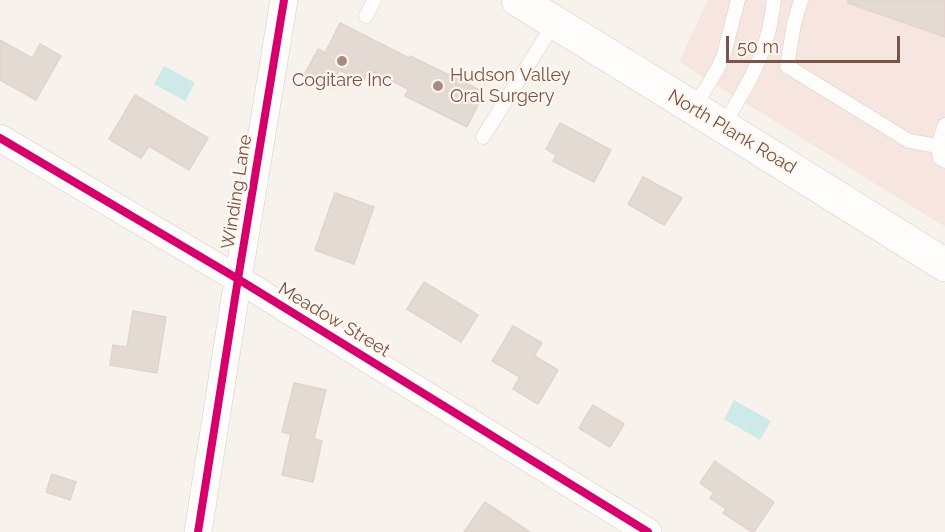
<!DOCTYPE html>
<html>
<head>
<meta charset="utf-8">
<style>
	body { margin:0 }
	#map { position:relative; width:945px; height:532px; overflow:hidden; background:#f7f2ec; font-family:Raleway,sans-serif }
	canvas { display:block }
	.scale { position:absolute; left:726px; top:36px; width:174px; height:27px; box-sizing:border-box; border:3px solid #77554b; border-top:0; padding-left:8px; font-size:18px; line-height:21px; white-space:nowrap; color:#77554b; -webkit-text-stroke:4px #fff6ee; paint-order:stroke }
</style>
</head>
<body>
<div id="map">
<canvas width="945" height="532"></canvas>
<div class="scale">50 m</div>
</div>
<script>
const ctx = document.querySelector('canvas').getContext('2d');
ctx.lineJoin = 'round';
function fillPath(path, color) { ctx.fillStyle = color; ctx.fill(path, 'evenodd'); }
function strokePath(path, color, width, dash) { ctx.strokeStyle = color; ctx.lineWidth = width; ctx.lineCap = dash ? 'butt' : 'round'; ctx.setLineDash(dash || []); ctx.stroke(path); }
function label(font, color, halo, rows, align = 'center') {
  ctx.font = font + ' Raleway,sans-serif'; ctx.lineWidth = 4.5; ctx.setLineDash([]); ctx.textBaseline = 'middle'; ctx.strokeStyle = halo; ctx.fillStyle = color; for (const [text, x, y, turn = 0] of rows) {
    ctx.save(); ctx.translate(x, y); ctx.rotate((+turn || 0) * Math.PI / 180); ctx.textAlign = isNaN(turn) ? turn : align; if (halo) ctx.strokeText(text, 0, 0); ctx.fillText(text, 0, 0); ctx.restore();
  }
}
fillPath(new Path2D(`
	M708 0H945V227L679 62Z`), '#f7e6e0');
fillPath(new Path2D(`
	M164 66 195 83 185 101 154 84Z
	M734 400 771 421 760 440 724 419Z`), '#ceeae8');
const building = new Path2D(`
	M848 0H945V37L848 3Z
	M340 23 409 58 410 56 484 92 467 127 405 96 408 89 369 70 363 82 339 70 330 88 304 75 318 49 325 53Z
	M0 40 32 58 40 44 61 56 36 100 0 80Z
	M135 95 208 138 189 170 149 146 141 158 109 139Z
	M560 123 611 150 594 182 553 161 556 155 546 149Z
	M643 177 682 198 664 225 628 204Z
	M335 193 374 207 354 264 315 250Z
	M424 282 478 315 461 342 407 309Z
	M133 311 166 317 157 373 110 365 113 345 127 347Z
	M513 326 542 343 534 356 558 370 538 404 513 389 520 377 492 361Z
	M294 383 326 390 314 439 322 441 313 482 282 475 291 434 282 432Z
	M593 405 624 424 610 447 579 428Z
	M715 461 774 502 754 532H752L723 513 726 509 710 498 714 493 700 483Z
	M52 474 76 482 70 500 46 492Z
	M485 502 530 532H464Z`);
fillPath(building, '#e4dad4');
strokePath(building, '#e1d4ce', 1.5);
const lane = new Path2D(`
	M801 0 794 24 787 66 909 141 938 146 945 125
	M366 16 374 0
	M694 108 718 68 724 54 738 0
	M723 126C740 97 758 69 767 37 771 25 772 12 774 0
	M483 137 555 22
	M938 146 940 158 945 161`);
const street = new Path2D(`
	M0 138 238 279 648 532
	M198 532 238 279 284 0`);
const secondary = new Path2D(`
	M518 0C661 87 803 176 945 265`);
strokePath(lane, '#d6cdc9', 15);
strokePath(street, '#d6cdc9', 28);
strokePath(secondary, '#d7cdc8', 34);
strokePath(lane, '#fefdfc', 14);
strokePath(street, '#fefdfc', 27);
strokePath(secondary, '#fefdfc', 33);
strokePath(new Path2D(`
	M0 138 238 279 648 532
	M198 532 238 279 284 0`), '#d6006c', 8);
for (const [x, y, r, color] of [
	[342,61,6,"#a48c83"],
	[438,86,6,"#a48c83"]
]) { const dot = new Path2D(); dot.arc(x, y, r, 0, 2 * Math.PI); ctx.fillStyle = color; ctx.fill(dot); strokePath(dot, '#fff6ee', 2); }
label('18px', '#77554b', '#fff6ee', [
	["Hudson Valley",450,76],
	["Oral Surgery",450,97],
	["Cogitare Inc",342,81,"center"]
], 'left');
label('18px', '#77554b', '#fff6ee', [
	["North Plank Road",732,132,31],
	["Winding Lane",237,192,-81],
	["Meadow Street",334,320,31]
]);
</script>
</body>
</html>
